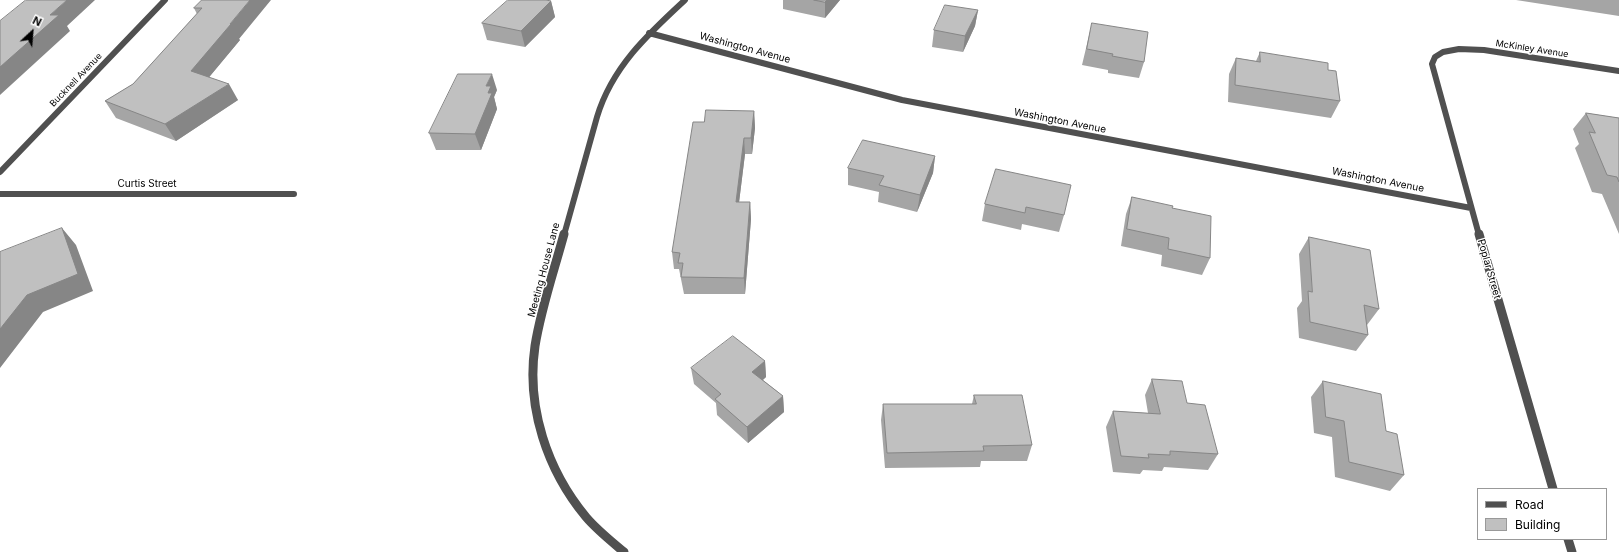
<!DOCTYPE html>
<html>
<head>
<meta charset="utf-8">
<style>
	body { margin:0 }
	#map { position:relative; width:1619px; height:552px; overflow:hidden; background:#fff; font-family:Inter,sans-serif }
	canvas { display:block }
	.legend { position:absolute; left:1477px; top:488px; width:130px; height:52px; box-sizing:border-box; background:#fff; border:1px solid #999; margin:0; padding:5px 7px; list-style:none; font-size:12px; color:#000 }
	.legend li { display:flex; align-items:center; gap:8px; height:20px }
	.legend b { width:20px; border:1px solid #999 }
	.north { position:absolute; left:12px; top:12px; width:40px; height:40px; -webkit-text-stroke:3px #fff; paint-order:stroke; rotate:26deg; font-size:11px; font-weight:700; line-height:16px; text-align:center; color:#000 }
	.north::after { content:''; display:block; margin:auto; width:14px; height:18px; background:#000; clip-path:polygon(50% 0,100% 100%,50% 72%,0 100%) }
</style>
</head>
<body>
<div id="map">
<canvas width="1619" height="552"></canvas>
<ul class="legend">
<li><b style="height:5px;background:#505050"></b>Road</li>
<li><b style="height:11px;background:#c0c0c0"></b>Building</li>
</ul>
<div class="north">N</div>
</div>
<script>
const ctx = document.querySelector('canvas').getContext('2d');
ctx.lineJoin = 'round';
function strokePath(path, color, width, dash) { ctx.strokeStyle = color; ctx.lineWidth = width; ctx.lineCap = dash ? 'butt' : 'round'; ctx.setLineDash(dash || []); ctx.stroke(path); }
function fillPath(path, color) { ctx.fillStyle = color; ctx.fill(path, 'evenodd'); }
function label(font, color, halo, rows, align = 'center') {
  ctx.font = font + ' Inter,sans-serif'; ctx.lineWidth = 3; ctx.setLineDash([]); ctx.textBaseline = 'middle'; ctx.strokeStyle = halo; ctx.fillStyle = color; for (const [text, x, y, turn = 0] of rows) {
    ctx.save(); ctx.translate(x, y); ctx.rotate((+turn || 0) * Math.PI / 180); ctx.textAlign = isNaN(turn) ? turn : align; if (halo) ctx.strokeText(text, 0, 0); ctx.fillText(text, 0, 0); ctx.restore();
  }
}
strokePath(new Path2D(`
	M649 33 902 100 1471 208
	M0 172 165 0
	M0 194H294
	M564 235 597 117C612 67 648 34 685 0
	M1479 235 1432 64 1435 57 1443 52 1459 49 1484 50 1619 71`), '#505050', 6);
strokePath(new Path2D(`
	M564 234C554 271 541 308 535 346 526 407 547 470 586 517 597 530 611 541 624 552
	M1479 234 1553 489
	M1568 539 1572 552`), '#505050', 9);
fillPath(new Path2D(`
	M202 0 240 40 209 77 238 100 176 141 116 118 105 101 133 84 197 14 194 8Z
	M783 0H840L825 18 783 9Z
	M1516 0H1619V16Z
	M551 1 555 17 525 47 487 40 482 23Z
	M978 10 975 26 963 52 932 47 934 30Z
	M1092 23 1144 62 1139 78 1108 73V70L1082 65Z
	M1260 52 1328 70 1340 101 1331 118 1228 102 1229 74 1236 58 1256 61Z
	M497 90 494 97 497 109 481 150H436L429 133Z
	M754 111 755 128 752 154H745L739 202H750L751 219 745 294H684L679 269H674L672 252 704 122Z
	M1586 113 1619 118V234L1602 194 1592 192 1575 148 1579 144 1573 129Z
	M935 156 933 173 917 212 878 202 879 192 848 185V168Z
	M996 169 1064 215 1059 232 1022 224 1021 230 982 221 985 204Z
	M1132 197 1172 208 1210 258 1202 275 1161 266 1162 255 1121 246 1126 214Z
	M1309 237 1379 309 1367 325 1368 335 1356 351 1299 338 1297 308 1302 301 1299 254Z
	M765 361 766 377 763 380 783 396 784 412 748 443 717 415 716 403 694 384 691 368Z
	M1152 379 1187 403 1218 454 1208 470 1164 467 1162 471 1143 470 1140 474 1113 472 1106 427 1113 411 1148 413 1145 395Z
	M1323 381 1386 431 1404 475 1390 491 1335 477 1332 437 1314 433 1311 397Z
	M974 395 1032 445 1027 461H981L980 467 885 468 881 420 883 404H972Z`), '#a5a5a5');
fillPath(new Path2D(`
	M67 0H95L67 26 70 31 0 95V67L50 15Z
	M250 0H271L239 39 240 40 201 87 191 71Z
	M827 0H840L825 18V2Z
	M551 1 555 17 525 47 521 31Z
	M978 10 975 26 963 52 965 36Z
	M492 74 497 90 494 97 497 109 481 150 475 134 486 86Z
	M229 84 238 100 176 141 165 124Z
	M754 111 755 128 752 154 751 138Z
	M744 138 745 154 737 219 736 202Z
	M935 156 933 173 917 212 920 195Z
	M750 202 751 219 745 294 744 278Z
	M62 228 76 245 93 291 43 312 0 368V329Z
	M765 361 766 377 753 388 752 372Z
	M783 396 784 412 748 443 747 427Z`), '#868686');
const building = new Path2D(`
	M26 0H67L50 15H59L0 67V21Z
	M202 0H250L230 24H231L191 71 229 84 165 124 105 101 133 84 202 8H194Z
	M508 0H546L551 1 521 31 482 23Z
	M814 0H827L825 2Z
	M945 5 978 10 965 36 934 30Z
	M1092 23 1148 32 1144 62 1112 56 1113 54 1087 49Z
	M1260 52 1328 63V70L1336 71 1340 101 1235 85 1236 58 1260 62Z
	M458 74H492L486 86H491L488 93H492L475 134 429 133Z
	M706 110 754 111 751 138H744L736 202H750L744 278 681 277 683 263H678L680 253 672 252 693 122H704Z
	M1586 113 1619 118V182L1617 177 1607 175 1589 132 1595 133Z
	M863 140 935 156 920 195 879 185 884 176 848 168Z
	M996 169 1071 185 1064 215 1026 207 1025 213 985 204Z
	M1132 197 1173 206 1172 208 1211 216 1210 258 1168 249 1169 238 1127 229Z
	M62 228 78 274 27 295 0 329V252Z
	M1309 237 1370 250 1379 309 1364 305 1368 335 1310 322 1308 291 1312 292Z
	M733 336 765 361 752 372 783 396 747 427 715 399 721 394 691 368Z
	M1152 379 1182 381 1187 403 1205 405 1218 454 1170 451V455L1148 454 1149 458 1121 456 1113 411 1160 414Z
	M1323 381 1381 394 1386 431 1397 434 1404 475 1349 462 1344 421 1326 417Z
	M974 395H1022L1032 445 983 446 984 451 887 453 883 404H976Z`);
fillPath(building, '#c0c0c0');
strokePath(building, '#868686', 1);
label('9px', '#000', '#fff', [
	["McKinley Avenue",1532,49,9],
	["Bucknell Avenue",76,80,-46]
]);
label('10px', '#000', '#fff', [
	["Washington Avenue",745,48,15],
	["Washington Avenue",1060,121,11],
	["Washington Avenue",1378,180,11],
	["Curtis Street",147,184],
	["Poplar Street",1489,269,74],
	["Meeting House Lane",544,270,-75]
]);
</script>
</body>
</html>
